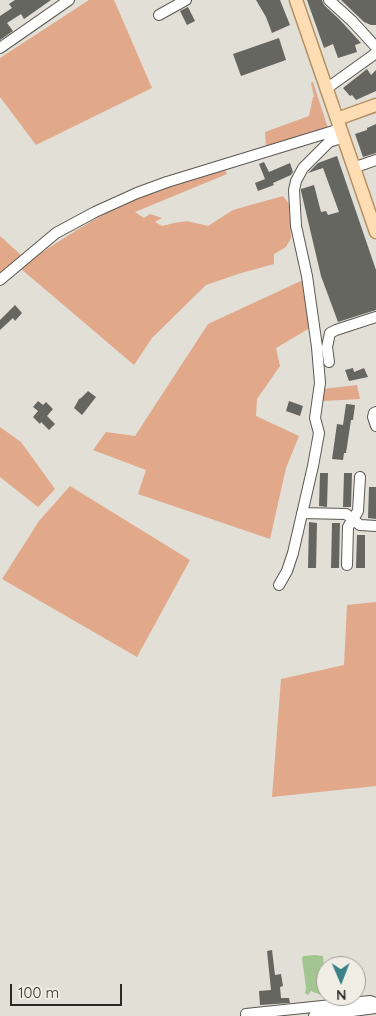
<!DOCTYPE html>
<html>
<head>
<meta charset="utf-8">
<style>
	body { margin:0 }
	#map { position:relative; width:376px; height:1016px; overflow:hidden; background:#e2dfd7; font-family:Quicksand,sans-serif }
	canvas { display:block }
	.north { position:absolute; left:316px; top:956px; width:50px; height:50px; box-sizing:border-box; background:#efede4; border:1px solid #a19f99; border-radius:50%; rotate:179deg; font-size:14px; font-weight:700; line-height:20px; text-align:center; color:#2c2b28 }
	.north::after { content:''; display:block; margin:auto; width:18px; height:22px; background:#3a8285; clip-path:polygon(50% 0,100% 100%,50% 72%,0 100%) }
	.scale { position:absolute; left:10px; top:984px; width:112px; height:22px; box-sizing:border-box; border:2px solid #2c2b28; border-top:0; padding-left:6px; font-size:15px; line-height:18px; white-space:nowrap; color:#2c2b28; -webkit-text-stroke:4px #efede4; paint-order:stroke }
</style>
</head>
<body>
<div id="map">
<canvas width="376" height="1016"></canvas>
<div class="north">N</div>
<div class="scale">100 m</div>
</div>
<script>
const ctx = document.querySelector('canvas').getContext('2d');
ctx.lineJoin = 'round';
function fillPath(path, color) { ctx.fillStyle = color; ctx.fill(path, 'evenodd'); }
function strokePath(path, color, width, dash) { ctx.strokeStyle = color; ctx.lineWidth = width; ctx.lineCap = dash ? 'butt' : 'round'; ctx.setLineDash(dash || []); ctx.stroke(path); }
fillPath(new Path2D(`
	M89 0H114L152 88 36 145 0 97V58Z
	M313 82 328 128 266 147 265 132 309 116 313 97H314L311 83Z
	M225 170 227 174 135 212 144 218 150 214 162 218 155 222 162 226 174 223 187 221 208 226 233 210 254 204 283 196 289 204 291 238 286 247 274 254V264L238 274 206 285 152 338 134 365 20 268C58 241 97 215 140 197 168 185 196 178 225 170Z
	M0 236 21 255 0 274Z
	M303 280 310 328 276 348 280 366 257 399 256 416 299 436 286 468 270 539 138 494 146 470 93 450 106 432 135 436 208 324Z
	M357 385 360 399 323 401V389Z
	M0 427 21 442 55 489 38 507 0 477Z
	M70 486 190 560 137 657 2 579 39 521Z
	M376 602V786L272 797 281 679 344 665 347 605Z`), '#e1a88a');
fillPath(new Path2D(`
	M315 955 323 956 326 991 321 995 311 991 308 995 305 993 306 988 302 958 303 956Z`), '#a3c591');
fillPath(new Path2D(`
	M15 0H51L24 19 21 14 7 23 13 31 0 40V16L12 8 9 4Z
	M256 0H280L290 25 272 33 266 17Z
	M307 0H322L324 5 340 20 361 43 355 45 357 52 338 58 333 44 324 48Z
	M341 0H376V25H371L364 22Z
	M188 7 195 21 187 25 180 11Z
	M279 38 286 60 241 76 233 54Z
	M367 69 371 75 376 70V91L356 100 352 95 350 96 343 88Z
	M376 124V153L363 157 355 134 367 130V128Z
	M337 156 376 270V310L338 322 321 276 301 191V189L314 185 321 212 326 211 328 215 339 212 323 168 308 173 318 163Z
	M264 162 269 172 290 163 293 172 291 175 273 183 274 185 258 191 255 183 265 179 259 164Z
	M15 305 22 313 15 321 13 318 0 330V320Z
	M353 368 354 372 364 368 368 377 349 381 345 370Z
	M88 391 96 397 82 415 74 408 79 399 81 398Z
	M38 401 43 405 46 402 53 409 47 416 55 424 49 430 41 422 40 424 33 417 38 411 33 407Z
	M289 401 303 406 300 416 286 411Z
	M346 404 355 405 353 420H351L346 453H344L343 460 332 459 337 424 343 425Z
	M320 473H328L327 507 319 506Z
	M344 473H352L351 507H343Z
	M369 487H376V519L368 518Z
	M309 522 317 523 316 568H308Z
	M332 523H340L339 568H331Z
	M357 535H365V568H356Z
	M272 950 275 975 281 974 283 986 280 987 281 998H289L290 1003 260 1005 259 991 271 990 267 951Z`), '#65665f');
const minor = new Path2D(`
	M329 0 352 21 376 47
	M159 15 186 0
	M0 48 69 0
	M326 89 376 53
	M353 168 376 160
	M0 280 56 233 95 212 137 193 167 182 340 129
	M329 362 327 347 330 333 336 330 376 317
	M376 412 374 413 373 417 376 426
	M302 513 346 514 360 525 376 526
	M347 565 348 527 358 511 360 477
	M279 585 287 571 293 553 313 466 319 433 315 418 320 383 317 347 307 276 296 226 294 190 296 181 303 168 329 142 343 137
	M246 1016V1014L370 1001 376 1003
	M314 1016 376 1008`);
const major = new Path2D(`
	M296 0 376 232
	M337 119 376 105`);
strokePath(minor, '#5a5852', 12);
strokePath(major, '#b59062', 15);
strokePath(minor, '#fff', 10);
strokePath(major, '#ffddb4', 12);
</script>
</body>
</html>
